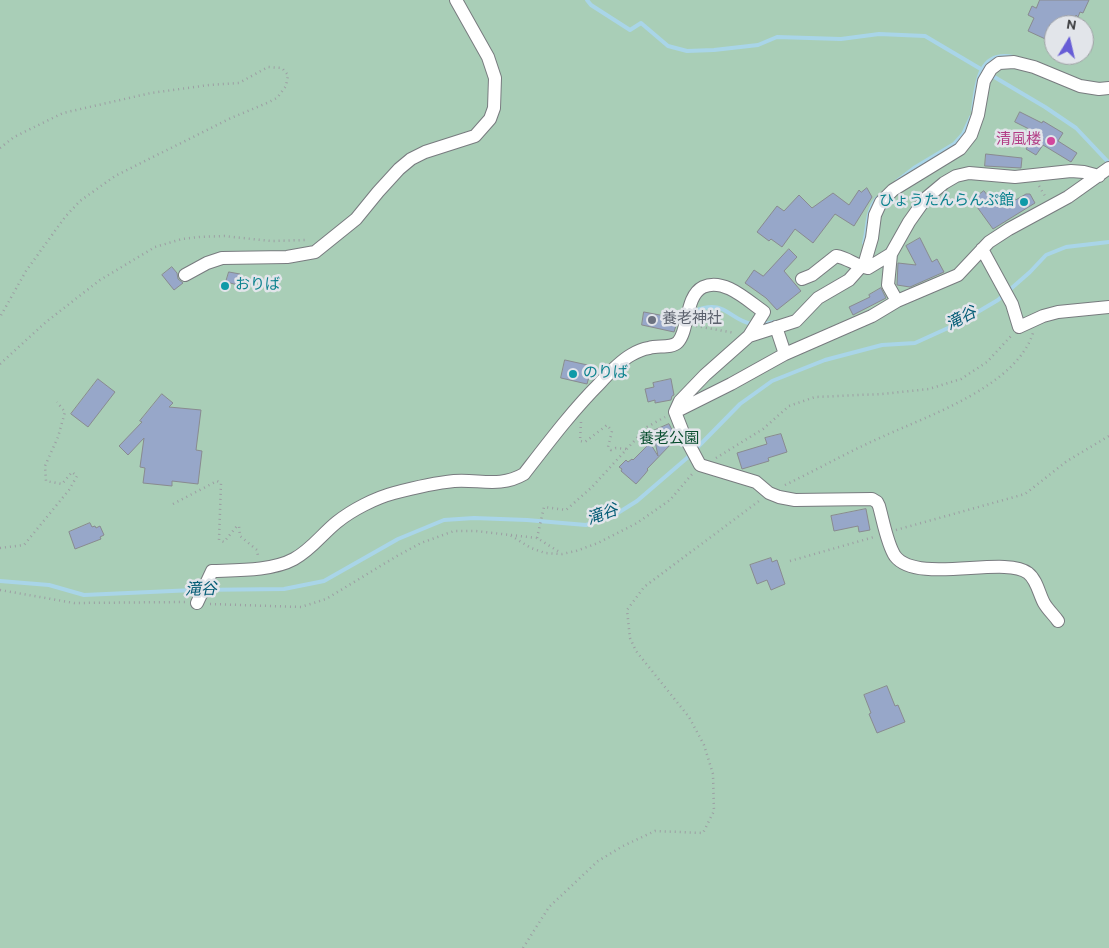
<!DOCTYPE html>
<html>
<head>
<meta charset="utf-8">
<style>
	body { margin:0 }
	#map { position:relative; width:1109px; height:948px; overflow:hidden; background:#e2e5ea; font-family:Overpass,sans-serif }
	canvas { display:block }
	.north { position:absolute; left:1044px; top:15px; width:50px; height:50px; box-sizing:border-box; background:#e2e5ea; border:1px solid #9fa1a5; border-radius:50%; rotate:9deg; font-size:14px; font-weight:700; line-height:20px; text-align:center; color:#3a3b3e }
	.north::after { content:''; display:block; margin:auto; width:18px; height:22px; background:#675dd6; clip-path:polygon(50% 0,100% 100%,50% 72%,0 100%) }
</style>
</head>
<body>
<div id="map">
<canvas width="1109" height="948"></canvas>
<div class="north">N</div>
</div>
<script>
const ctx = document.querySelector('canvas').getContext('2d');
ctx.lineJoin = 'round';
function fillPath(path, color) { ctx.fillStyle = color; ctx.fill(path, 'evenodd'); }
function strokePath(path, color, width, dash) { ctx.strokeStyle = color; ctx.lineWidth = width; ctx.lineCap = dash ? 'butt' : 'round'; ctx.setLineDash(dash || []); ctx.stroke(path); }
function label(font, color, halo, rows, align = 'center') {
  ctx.font = font + ' Overpass,"Noto Sans JP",sans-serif'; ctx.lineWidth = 5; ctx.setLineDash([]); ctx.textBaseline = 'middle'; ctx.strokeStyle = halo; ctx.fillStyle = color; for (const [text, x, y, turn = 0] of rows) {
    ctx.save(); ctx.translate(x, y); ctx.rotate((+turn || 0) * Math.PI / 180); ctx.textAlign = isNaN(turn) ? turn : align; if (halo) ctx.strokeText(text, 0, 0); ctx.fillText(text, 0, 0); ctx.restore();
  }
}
fillPath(new Path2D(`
	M0 0H1109V948H0ZM1054 25H1084V55H1054Z`), '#a9ceb7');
strokePath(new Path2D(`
	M587 0 591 5 630 30 641 23 668 46 687 51 714 50 758 45 777 37 841 39 879 34 925 36 1045 107 1076 128 1109 163
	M973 110C976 85 978 50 1013 57
	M897 181 914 168 954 144 963 134 971 117
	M864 243C868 228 866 211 877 198
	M695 311C725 298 729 320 752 324
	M759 325 774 322
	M0 581 49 585 84 595 194 590 284 589 324 581 398 539 444 520 474 518 527 520 586 525 613 516 637 501 687 458 740 404 772 381 825 360 882 345 915 343 959 323 998 300 1030 272 1046 255 1066 247 1109 242`), '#a9d5e8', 4);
const building = new Path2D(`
	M1040 0H1089L1083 13 1080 12 1078 17 1076 15 1072 25H1054V43L1028 31 1034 18 1028 15 1032 6 1036 8Z
	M1020 112 1042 123 1043 121 1063 133 1058 141 1077 153 1071 162 1043 145 1036 155 1026 149 1037 133 1015 122Z
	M986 154 1022 158 1021 168 985 166Z
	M867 188 872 197 854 226 835 214 813 243 795 229 782 247 771 239 769 241 757 232 777 206 784 211 799 195 812 208 833 193 849 205 859 190 861 192Z
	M984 191 988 196 992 194 993 197 998 193 1007 205 1026 194H1030L1035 203 993 229 972 200Z
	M920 238 932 262 937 259 944 272 910 287 897 285 898 263 916 265 906 246Z
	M789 249 797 257 784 271 801 291 777 310 766 298 745 283 754 270 763 276Z
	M172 267 177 273 178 279 183 283 174 290 162 275Z
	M229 272 240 274 238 285 226 282Z
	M881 288 886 298 853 315 849 307 870 297 869 295Z
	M644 312 665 316 666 314 679 316 674 332 642 325Z
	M565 360 592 366 587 384 561 378Z
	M98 379 115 392 88 427 71 414Z
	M671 379 674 395 672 396 671 400 655 403V400L648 402 645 389 654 387 653 383Z
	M162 394 173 403 169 407 201 410 196 450 202 451 198 484 172 481V486L143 483 145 468 140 467 144 438 128 455 119 446 142 422 140 421Z
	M669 424 679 443H672L647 469 648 470 645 474 636 484 621 471 622 469 619 467 626 460 628 462 632 459 633 460 650 443 658 456 653 431Z
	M781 434 787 452 768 458 769 461 742 469 737 453 767 444 765 438Z
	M866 509 870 530 859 532 858 526 834 531 831 516Z
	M90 523 92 527 95 526 96 528 100 526 104 535 100 537 101 539 75 549 69 532Z
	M771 558 772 562 777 560 785 584 771 590 767 580 757 584 750 565Z
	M887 686 895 706 898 705 905 722 877 733 869 714 871 713 864 695Z`);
fillPath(building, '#97a7c9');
strokePath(building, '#898b90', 1);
const minor = new Path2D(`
	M982 249 1012 304 1019 327 1043 316 1058 312 1109 307
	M891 254 888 285 897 301
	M185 275 207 263 222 258 287 257 315 252 356 219 378 192 399 169 411 159 425 152 475 136 490 119 494 108 495 78 488 57 456 0
	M802 279 812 275 836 256C848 258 856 266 868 268L891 254 909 222 926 198 944 183 956 176 969 173 1015 177 1071 171 1084 172 1099 176
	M776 327 785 354
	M675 412 731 384 785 354 872 316 897 301 958 275 989 242 1009 229 1068 197 1109 168
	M197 603 212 571C237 570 272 571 294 559 311 550 322 534 337 522 352 510 375 498 394 493 413 488 434 483 454 481 479 479 500 488 524 474 548 443 572 411 600 383 609 373 619 362 631 355 636 352 643 349 649 348 658 345 671 349 678 342 689 330 685 296 703 287 724 277 748 301 764 312L749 336
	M1058 621C1054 615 1048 610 1044 603 1039 594 1037 580 1028 573 1005 555 917 585 895 556 887 544 883 520 879 506L877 502 872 499 795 500 779 497 769 493 756 482 700 465 684 435 675 412 680 401 705 375 749 336 796 321 818 298 849 280 865 262 872 238 875 215 881 202 893 190 960 149 971 135 978 115 984 81 991 69 999 63 1014 62 1034 67 1080 86 1099 89 1109 88`);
strokePath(minor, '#787b7f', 14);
strokePath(new Path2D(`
	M0 148 14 137 63 113 151 93 209 85 239 83 268 67 282 68 288 75 286 86 277 98 267 103 231 118 115 176 80 201 65 217 26 271 0 317
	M1039 186 1045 196
	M696 326 735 333
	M0 364 46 322 100 280 155 247 182 239 199 237 224 236 271 241 305 240
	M581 422 580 441 585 442 607 425 612 431 608 447 611 450 616 448 627 449
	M716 458 763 429 789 406 815 397 882 394 929 389 961 379 987 362 1011 336
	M785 485C818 469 850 451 884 436 930 415 1016 386 1033 333
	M173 504 217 481 221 483 219 540 224 542 237 526H239L240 536 257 550 258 556
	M896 530 1025 494 1067 461 1109 436
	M511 535 537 538 561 553
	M537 538 544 507 566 510 592 487 647 427 665 417
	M0 548 24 545 69 490 77 476 72 472 62 484 46 481 45 466 58 437 65 412 57 402
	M790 561 874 537
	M0 590 74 603 185 602
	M210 604 301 607 326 599 397 556 421 543 454 531H476L510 535 531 548 545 553 562 554 576 551 598 543 637 523 670 500 693 473
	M523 948 549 907 598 861 623 846 655 831 703 833 714 811 713 774 704 745 689 717 636 651 630 638 627 610 644 587 759 501`), '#9c9ea3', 2.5, [1, 4]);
strokePath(minor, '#fff', 12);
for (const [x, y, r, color] of [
	[1051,141,5,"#d1479c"],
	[1024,202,5,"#0f9aa8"],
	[225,286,5,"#0f9aa8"],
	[652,320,5,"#6b7280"],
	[573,374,5,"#0f9aa8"]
]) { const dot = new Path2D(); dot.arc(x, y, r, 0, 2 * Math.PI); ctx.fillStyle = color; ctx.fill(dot); strokePath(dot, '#e2e5ea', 2); }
label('15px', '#b23c85', '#e2e5ea', [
	["清風楼",1041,141]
], 'right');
label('15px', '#0d838f', '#e2e5ea', [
	["ひょうたんらんぷ館",1014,202,"right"],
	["おりば",235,286],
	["のりば",583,374]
], 'left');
label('15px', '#5b616d', '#e2e5ea', [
	["養老神社",662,320]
], 'left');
label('15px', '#094e2f', '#e2e5ea', [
	["養老公園",669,440]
]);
label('italic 16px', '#035b75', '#e2e5ea', [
	["滝谷",962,320,-28],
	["滝谷",603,516,-20],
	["滝谷",201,591,-2]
]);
</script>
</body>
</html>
